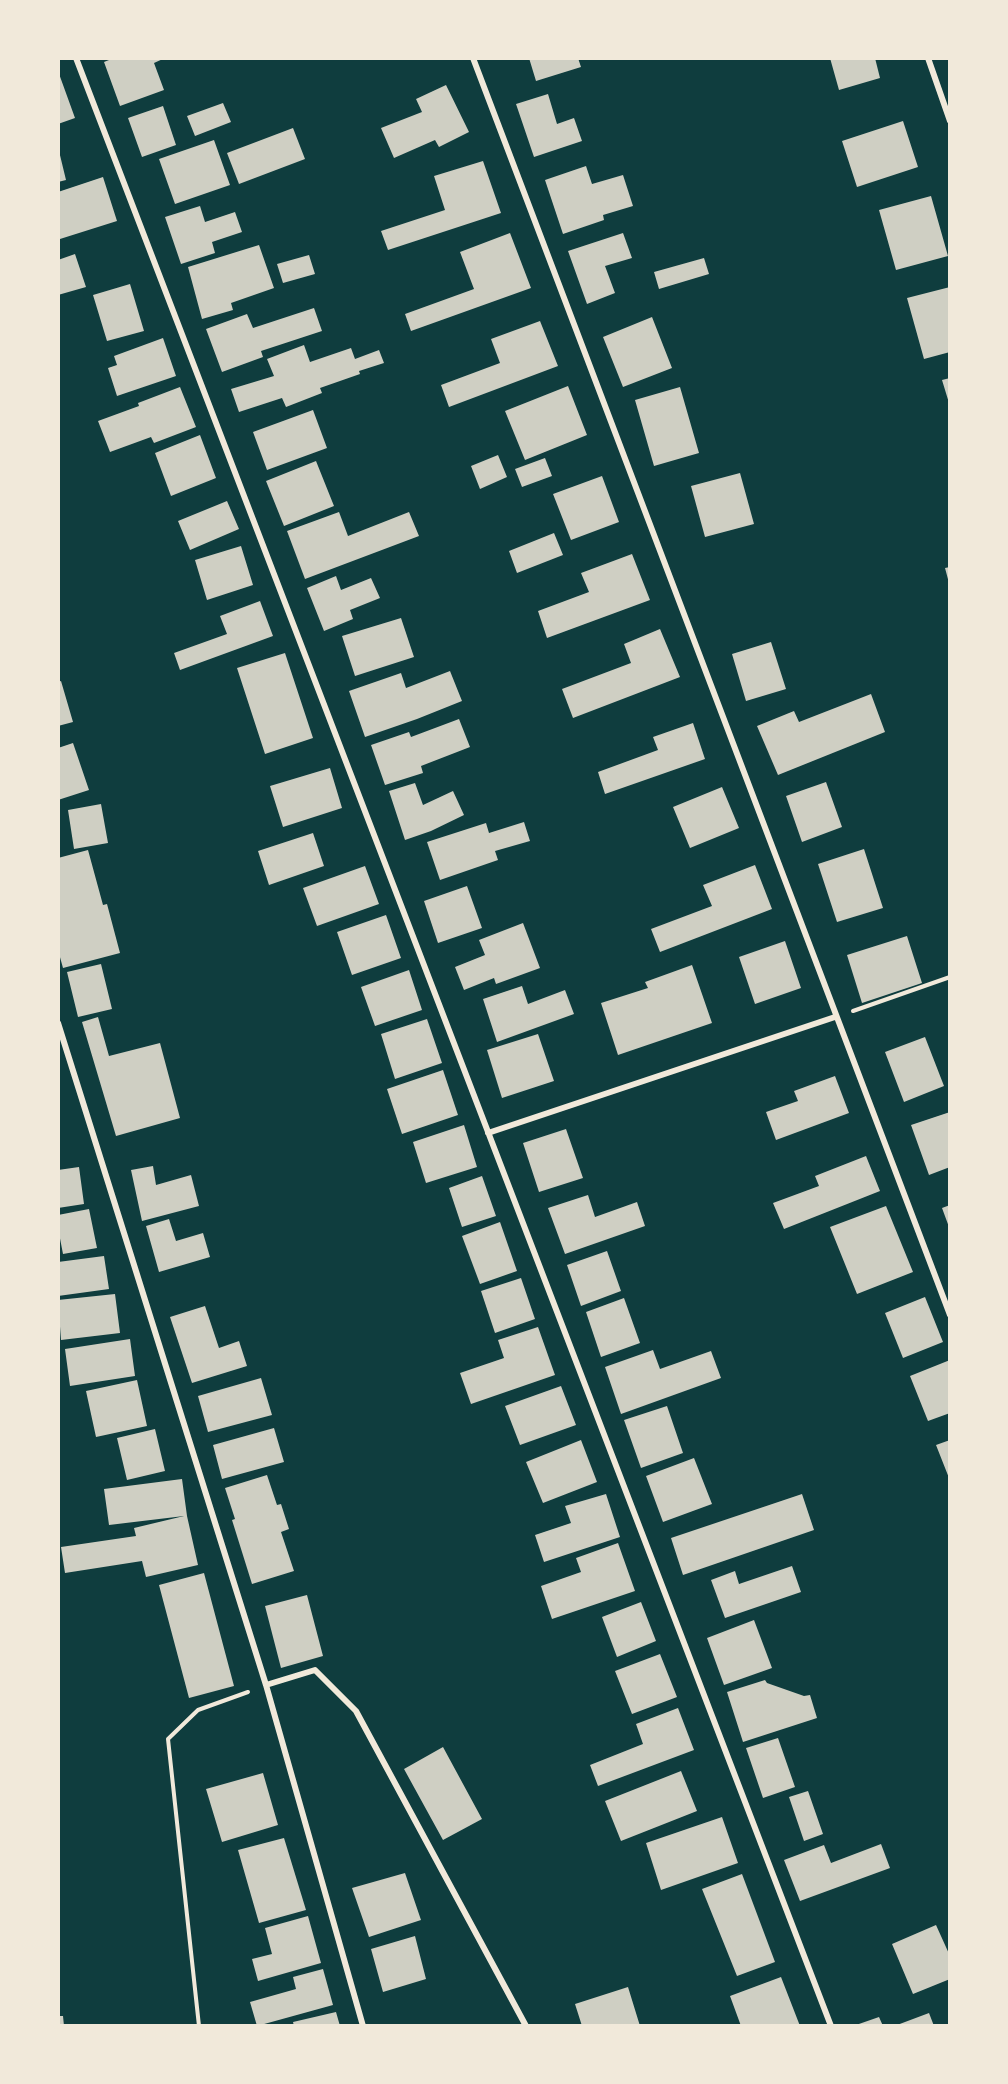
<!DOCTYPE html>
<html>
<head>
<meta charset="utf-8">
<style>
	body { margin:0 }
	#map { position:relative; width:1008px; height:2084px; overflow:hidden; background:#0f3d3e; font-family:Barlow,sans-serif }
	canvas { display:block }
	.frame { position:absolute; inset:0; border:60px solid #f1e9da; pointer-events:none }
</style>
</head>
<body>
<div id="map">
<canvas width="1008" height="2084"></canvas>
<div class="frame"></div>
</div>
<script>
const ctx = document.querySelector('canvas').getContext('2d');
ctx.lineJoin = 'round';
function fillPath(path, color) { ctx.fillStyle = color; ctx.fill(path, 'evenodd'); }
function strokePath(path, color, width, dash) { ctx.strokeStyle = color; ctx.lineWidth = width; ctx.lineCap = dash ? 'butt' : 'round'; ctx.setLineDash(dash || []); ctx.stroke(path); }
fillPath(new Path2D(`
	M114 58H165L154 63 164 90 120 106 104 62Z
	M529 58H578L581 67 536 81Z
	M830 58H875L880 78 839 90Z
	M58 71 75 118 58 124Z
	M446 85 469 132 439 147 435 140 394 158 381 128 422 112 416 99Z
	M548 94 557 124 574 118 582 141 534 157 516 104Z
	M223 103 231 122 195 136 187 116Z
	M163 106 176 145 142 157 128 118Z
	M903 121 918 167 857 187 842 141Z
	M293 128 305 159 239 184 227 153Z
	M214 140 230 185 175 204 159 159Z
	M59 151 66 180 58 182V152Z
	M483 161 501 213 388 250 381 231 445 210 434 176Z
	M586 166 592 184 623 175 633 206 603 215 604 220 563 234 545 180Z
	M103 177 117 221 60 239 58 233V192Z
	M931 196 948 256 896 270 879 210Z
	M200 206 205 222 235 212 242 232 212 242 215 253 181 264 165 217Z
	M510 233 531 288 411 331 405 314 474 289 460 252Z
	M623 233 632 258 605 266 615 293 587 304 568 251Z
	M259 245 274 288 231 303 233 310 202 319 188 267Z
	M75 254 86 287 58 295V260Z
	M309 255 315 274 283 283 277 264Z
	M704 258 709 274 659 289 654 272Z
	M130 284 144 331 107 341 93 295Z
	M950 287V352L924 359 907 298Z
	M314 308 322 331 261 351 263 357 222 372 206 329 247 314 253 328Z
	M652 317 672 368 623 387 603 337Z
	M540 321 558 366 449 407 441 385 500 363 491 339Z
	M163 338 176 376 117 396 108 368 117 365 114 356Z
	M304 345 310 362 351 348 355 359 379 350 384 363 359 371 360 374 320 388 322 393 286 407 282 398 239 412 231 389 274 376 267 359Z
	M950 378V403H949L942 380Z
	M568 386 587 435 525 460 505 411Z
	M180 387 196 427 154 443 151 437 110 452 98 421 139 406 138 403Z
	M680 387 699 453 654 466 635 400Z
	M313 410 327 448 267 470 253 432Z
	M200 435 216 478 171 496 155 453Z
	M498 455 507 477 480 489 471 466Z
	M545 458 552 476 522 487 515 469Z
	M316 461 334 506 284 526 266 481Z
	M740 473 754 524 705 537 691 486Z
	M602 476 619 522 571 540 553 494Z
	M227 501 239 529 190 550 178 521Z
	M339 512 348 536 409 512 419 536 305 579 287 531Z
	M554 533 563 555 517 573 509 551Z
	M241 546 253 585 207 600 195 560Z
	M632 554 650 600 547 638 538 611 589 592 581 573Z
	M950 567V582L949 583 945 568Z
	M336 576 341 590 371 578 380 598 350 610 353 619 324 631 307 588Z
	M260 601 273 636 180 670 174 653 227 634 220 616Z
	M401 618 414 657 355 676 342 636Z
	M660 629 680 677 573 718 562 689 631 663 624 644Z
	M771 642 786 689 746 701 732 654Z
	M285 653 313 738 265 754 237 668Z
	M450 671 462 701 417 719 365 737 349 691 401 673 406 688Z
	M61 681 73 722 58 726V682Z
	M871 694 885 732 778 775 757 726 794 711 799 722Z
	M459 719 470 747 421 766 423 773 385 785 371 745 409 732 411 737Z
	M693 723 705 759 605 794 598 772 658 750 653 737Z
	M73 743 89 790 58 800V748Z
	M330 768 342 808 283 827 270 786Z
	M826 782 842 827 802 842 786 796Z
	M415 783 423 805 453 791 464 815 431 831 405 840 389 791Z
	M722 787 739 828 690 848 673 807Z
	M101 804 108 843 74 849 68 810Z
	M524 822 530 841 495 851 498 860 440 880 427 842 486 823 489 833Z
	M313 833 324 866 269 885 258 851Z
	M864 849 883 908 837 922 818 864Z
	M88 850 103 905 107 904 120 953 63 968 58 950V858Z
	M755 865 772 909 660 952 651 929 712 906 703 885Z
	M365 866 379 904 317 926 303 888Z
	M467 886 482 928 438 943 424 901Z
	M386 915 401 958 352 975 337 932Z
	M523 923 540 968 496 984 494 978 464 990 455 967 485 955 479 940Z
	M907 936 922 983 862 1003 847 955Z
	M785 941 801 988 755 1004 739 957Z
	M101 964 112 1009 78 1017 67 972Z
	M692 965 712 1023 618 1055 601 1003 648 988 645 982Z
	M409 970 422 1010 375 1026 361 987Z
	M522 986 528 1004 565 990 574 1014 497 1042 483 999Z
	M98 1017 109 1056 160 1043 180 1118 116 1136 82 1022Z
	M427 1019 442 1063 395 1079 381 1034Z
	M538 1034 554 1081 502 1098 487 1050Z
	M925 1037 944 1086 904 1102 885 1052Z
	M443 1070 458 1115 402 1134 387 1089Z
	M835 1076 849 1113 776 1140 766 1112 798 1101 794 1091Z
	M950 1112V1167L929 1175 911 1125Z
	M464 1125 477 1167 426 1183 413 1142Z
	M566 1129 583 1178 539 1192 523 1143Z
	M866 1156 880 1191 784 1229 773 1203 819 1186 815 1176Z
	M153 1166 156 1185 191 1175 199 1206 142 1221 131 1170Z
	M79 1167 84 1204 58 1208V1170Z
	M482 1176 496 1216 462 1227 449 1188Z
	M588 1195 595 1217 637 1202 645 1226 565 1254 548 1208Z
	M950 1205V1227H949L942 1208Z
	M886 1206 913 1272 857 1294 830 1227Z
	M89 1209 97 1248 63 1254 58 1228V1215Z
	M169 1219 176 1241 203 1233 210 1257 159 1272 146 1226Z
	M500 1222 517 1271 480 1284 462 1236Z
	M607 1251 621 1291 581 1306 567 1265Z
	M104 1256 109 1289 58 1296V1262Z
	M521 1278 535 1319 495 1333 481 1291Z
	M115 1294 120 1333 61 1340 58 1300Z
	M925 1297 943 1342 903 1358 885 1313Z
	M624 1298 640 1343 601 1357 586 1312Z
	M205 1306 219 1348 239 1341 247 1366 192 1383 170 1317Z
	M538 1327 555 1375 471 1404 460 1373 504 1358 498 1340Z
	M130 1339 135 1376 70 1386 65 1349Z
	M653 1350 660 1369 711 1351 721 1378 621 1414 605 1367Z
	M950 1360V1413L928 1421 910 1376Z
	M261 1378 272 1415 208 1432 198 1396Z
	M137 1380 147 1426 96 1437 86 1391Z
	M561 1386 576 1425 520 1445 505 1406Z
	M667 1406 683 1453 641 1468 624 1420Z
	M274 1428 284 1462 222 1479 213 1445Z
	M155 1429 165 1471 127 1480 117 1438Z
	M581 1440 597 1482 543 1503 526 1462Z
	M950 1440V1478H949L936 1445Z
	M694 1458 712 1504 663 1522 646 1476Z
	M267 1475 277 1505 281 1504 289 1529 281 1532 294 1571 252 1584 232 1520 235 1519 225 1488Z
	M182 1479 187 1516 198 1565 146 1577 142 1561 65 1573 61 1547 136 1536 134 1528 184 1516 109 1525 104 1489Z
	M606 1494 620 1537 544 1562 535 1535 571 1523 565 1506Z
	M802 1494 814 1530 683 1575 671 1538Z
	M618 1543 635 1591 552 1619 541 1586 581 1572 576 1558Z
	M792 1566 801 1592 725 1618 711 1580 735 1571 739 1584Z
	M204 1573 234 1686 189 1698 159 1585Z
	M307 1595 323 1656 281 1668 265 1606Z
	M641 1602 656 1641 617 1657 602 1617Z
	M754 1620 772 1668 724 1685 707 1638Z
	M660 1654 677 1697 632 1714 615 1671Z
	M765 1680 767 1683 804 1696 810 1695 817 1718 743 1742 727 1692Z
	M678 1708 694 1750 598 1786 590 1765 643 1744 636 1724Z
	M778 1738 795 1787 763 1798 746 1748Z
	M443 1747 482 1819 443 1840 404 1769Z
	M681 1771 697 1811 621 1841 605 1801Z
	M263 1773 278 1825 222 1842 206 1789Z
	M808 1791 823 1834 804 1841 789 1797Z
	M722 1817 738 1863 661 1890 646 1843Z
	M284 1838 306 1910 259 1923 238 1850Z
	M881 1844 890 1868 800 1901 784 1860 824 1845 831 1863Z
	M405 1873 421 1920 369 1937 352 1888Z
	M742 1874 775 1962 737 1976 702 1889Z
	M308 1916 321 1963 258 1981 252 1959 272 1954 265 1928Z
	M936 1925 950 1956V1979L913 1994 892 1944Z
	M415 1936 426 1979 383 1992 371 1949Z
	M323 1969 333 2005 257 2026 250 2002 296 1989 293 1977Z
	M781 1977 800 2026H741L730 1996Z
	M628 1987 640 2026H582L575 2004Z
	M336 2012 340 2026H294L293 2022Z
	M929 2013 934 2026H897V2025Z
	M58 2016H63L64 2026H58Z
	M879 2017 883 2026H856V2025Z`), '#cfcfc3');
strokePath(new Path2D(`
	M853 1011 950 977
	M199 2026 168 1739 198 1710 248 1692`), '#f1e9da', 4);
strokePath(new Path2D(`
	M76 58 831 2026
	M473 58 950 1315
	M928 58 950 121
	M58 1023 266 1685 363 2026
	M488 1133 835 1017
	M266 1685 315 1670 356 1711 526 2026`), '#f1e9da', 6);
</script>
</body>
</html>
